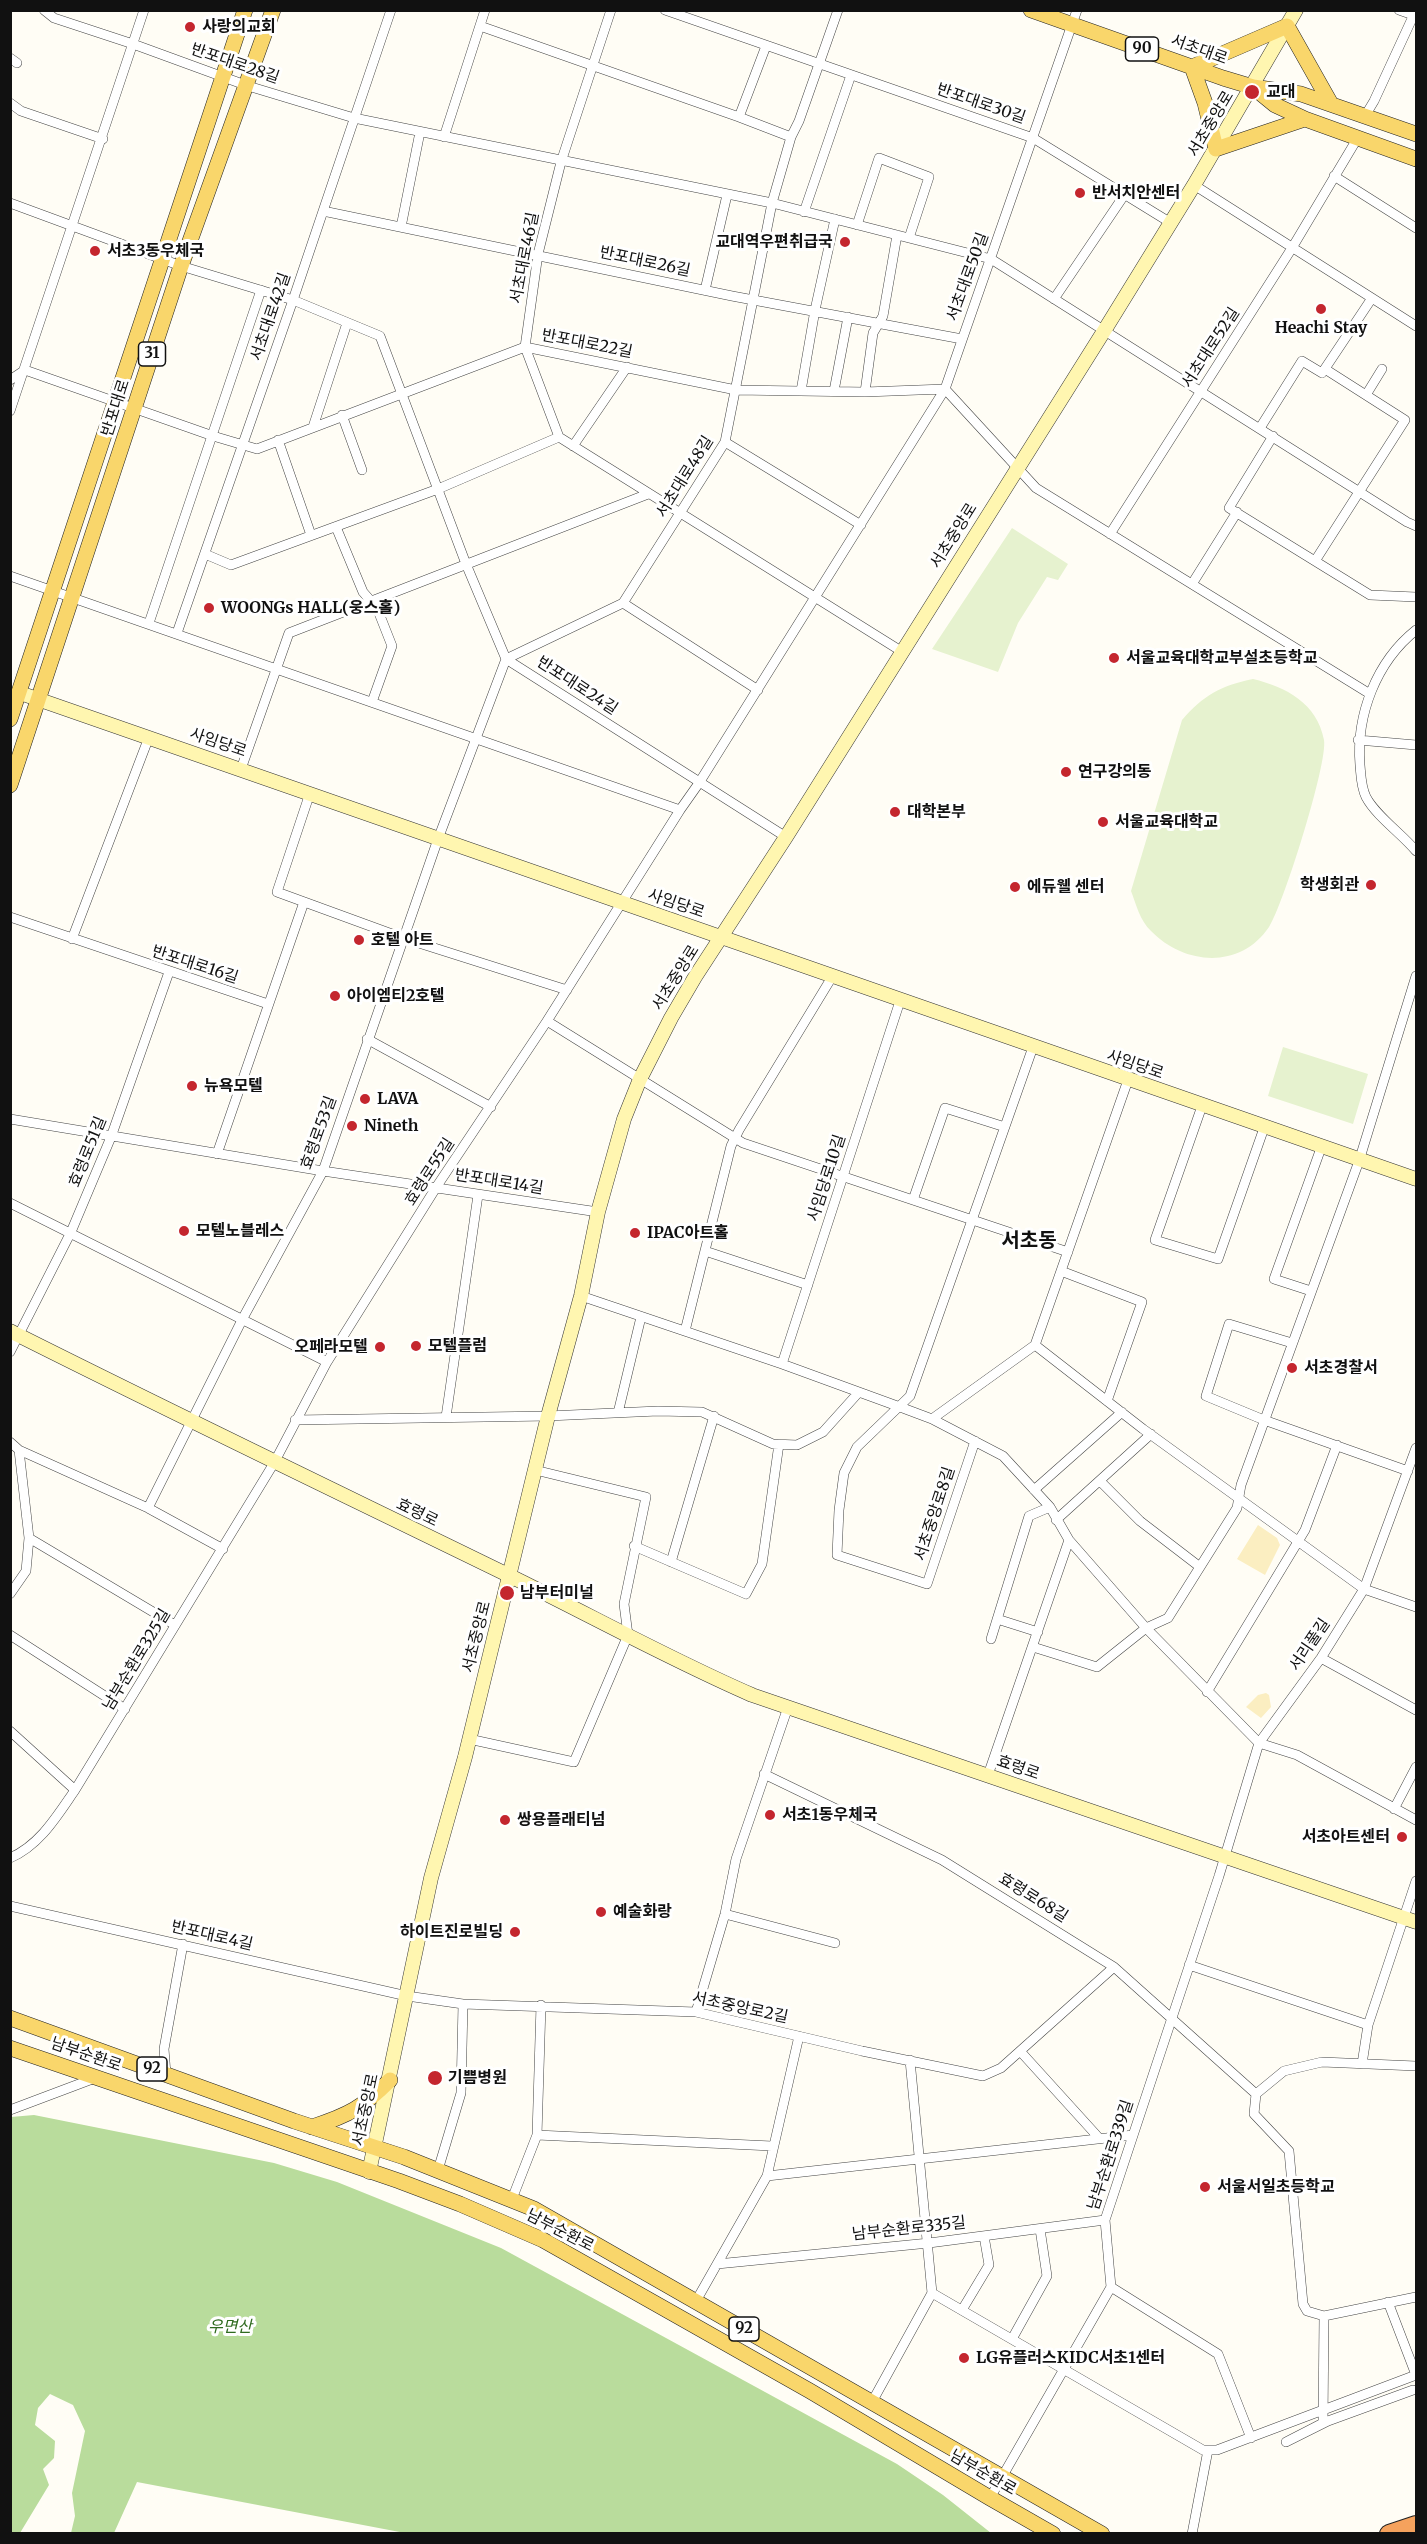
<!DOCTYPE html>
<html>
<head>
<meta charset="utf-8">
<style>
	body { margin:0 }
	#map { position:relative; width:1427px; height:2544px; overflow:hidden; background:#fffdf5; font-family:Merriweather,serif }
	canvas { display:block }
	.frame { position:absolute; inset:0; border:12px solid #111; pointer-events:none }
</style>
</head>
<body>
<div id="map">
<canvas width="1427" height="2544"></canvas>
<div class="frame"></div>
</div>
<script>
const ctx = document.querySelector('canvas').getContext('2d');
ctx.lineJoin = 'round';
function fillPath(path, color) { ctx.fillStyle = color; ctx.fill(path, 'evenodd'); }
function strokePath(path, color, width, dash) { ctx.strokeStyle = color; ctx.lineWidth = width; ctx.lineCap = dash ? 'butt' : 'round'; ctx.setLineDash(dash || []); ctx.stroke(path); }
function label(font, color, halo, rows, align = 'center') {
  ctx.font = font + ' Merriweather,"Noto Sans KR",serif'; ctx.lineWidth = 6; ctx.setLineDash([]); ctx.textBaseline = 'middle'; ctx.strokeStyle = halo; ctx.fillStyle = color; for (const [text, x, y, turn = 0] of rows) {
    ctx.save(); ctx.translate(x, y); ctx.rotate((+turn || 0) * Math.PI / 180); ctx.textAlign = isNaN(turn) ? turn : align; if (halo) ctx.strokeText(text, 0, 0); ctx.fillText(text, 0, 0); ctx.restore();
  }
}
fillPath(new Path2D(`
	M34 2115 274 2163 337 2182 501 2248 897 2464 943 2495 991 2533H405L137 2482 114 2533H71L75 2516 72 2493 85 2431 73 2405 50 2394 38 2408 35 2425 55 2441 54 2458 43 2469 49 2485 20 2533H11V2117Z`), '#b9dc9c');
fillPath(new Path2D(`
	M1258 1525 1277 1538 1280 1545 1265 1575 1237 1559Z
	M1266 1693 1269 1695 1271 1707 1261 1718 1246 1707 1258 1695Z`), '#fbeec1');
fillPath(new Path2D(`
	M1012 528 1068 564 1058 580 1047 577 1018 623 998 672 932 649Z
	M1253 679C1286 687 1317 703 1324 740 1328 763 1283 906 1269 927 1240 970 1184 965 1151 931 1140 921 1136 904 1131 891L1182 720C1204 695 1220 686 1253 679Z
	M1283 1047 1368 1074 1353 1124 1268 1096Z`), '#e6f2cf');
const street = new Path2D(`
	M44 10 54 18 133 44 248 86 354 118 772 203 991 259 1407 522 1416 526
	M611 10 561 162 538 254 525 347 559 437 901 651
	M665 10 1033 138 1171 223
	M1399 10 1416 16
	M480 26 739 117 791 137
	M10 58 17 63
	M10 103 21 111 103 139
	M1365 116 1374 101 1416 10
	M739 117 766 46
	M444 137 485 10
	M1334 176 1416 228
	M1194 185 1416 326
	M10 203 181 266 293 300 380 336 466 564 506 659 786 837
	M323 211 732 296 962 339
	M804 212 851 75
	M857 225 879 158 929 177 909 238
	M401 227 420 132
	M705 290 727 195
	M1054 299 1125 194
	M10 380 25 370 213 436 257 449 525 347 736 390 865 392 945 389 1036 488 1370 694
	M801 391 815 310 835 219
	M834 391 848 317
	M865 392 873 333 883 316 897 235
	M1366 395 1382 369
	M10 411 144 10
	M342 415 362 470
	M313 427 347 323
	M1260 428 1302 361 1322 373 1372 298
	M1273 436 1229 508 1370 595 1416 597
	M278 440 311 535
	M725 442 861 525
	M573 446 627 367
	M336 527 363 592 377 608 392 646 372 702
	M1110 534 1292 248 1357 139
	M205 554 231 565 438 489 559 437
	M1315 561 1405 420 1325 369
	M10 576 680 810
	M1192 584 1237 512
	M623 603 758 690
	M149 623 261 290
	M1416 630C1376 662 1356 715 1360 765 1361 776 1361 787 1366 797 1376 816 1402 834 1416 851
	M177 633 293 300 391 10
	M1358 740 1416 745
	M241 769 289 633 648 494
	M310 793 277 892 403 938 567 990
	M10 917 268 1004
	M72 939 149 737
	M547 1021 743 1143 1068 1252
	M367 1039 491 1107
	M1202 1106 1155 1240 1218 1259 1264 1128
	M10 1119 323 1171 598 1212
	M217 1154 304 902
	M913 1200 945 1108 1005 1127
	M10 1203 327 1362
	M705 1251 808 1285
	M1061 1271 1142 1302 1107 1401
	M1311 1291 1274 1279 1321 1148
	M581 1296 782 1364 900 1407 932 1419 1003 1456 1050 1507 1069 1540 1146 1628 1259 1743 1297 1755 1416 1820
	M685 1331 731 1146 739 1130 832 977
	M1292 1343 1229 1324 1206 1396 1264 1420 1408 1471
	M1035 1345 1143 1429 1364 1589 1416 1607
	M1035 1345 1128 1080
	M10 1352 71 1232 111 1137 169 972
	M782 1364 900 1001
	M618 1413 641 1317
	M446 1417 478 1195
	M932 1419 1035 1345
	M295 1420 548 1416 658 1411 702 1412 773 1444 797 1445 823 1432 859 1392
	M975 1441 927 1584 837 1555 839 1510 844 1473 857 1447 910 1396 1033 1047
	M10 1442 19 1450 148 1508 223 1549
	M1100 1481 1140 1521 1200 1567
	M1034 1490 1122 1412
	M148 1508 243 1318 323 1171 438 839 506 659 623 603 725 442 772 203 791 137 799 121 838 10
	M1056 1520 1151 1434
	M29 1538 175 1625
	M634 1546 746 1594 762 1564 779 1444
	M671 1562 714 1416
	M10 1594 26 1571 29 1538 19 1450
	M997 1619 1038 1632
	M10 1635 125 1709
	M991 1639 1029 1516 1050 1507
	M1033 1647 1097 1667 1146 1628 1168 1618 1237 1508 1241 1485 1359 1161 1416 976
	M1321 1658 1416 1710
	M1207 1692 1305 1530 1337 1445
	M10 1731 75 1790
	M469 1739 574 1762 628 1635 624 1604 646 1497 535 1470
	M764 1774 942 1860 1114 1967 1256 2094 1284 2071 1322 2062 1416 2066
	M988 1775 1069 1540
	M1394 1809 1416 1767
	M10 1858C40 1845 57 1816 75 1790L274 1463 327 1362 437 1186 547 1021 680 810 699 783 945 389 1077 10
	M10 1906 407 1996 463 2004 696 2012 862 2051 983 2076 1001 2068 1114 1967
	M725 1914 835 1943
	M1189 1965 1368 2025
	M696 2012 725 1914 736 1859 788 1707
	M1020 2051 1099 2138
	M1362 2064 1368 2025 1416 1881
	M166 2074 164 2049 183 1944
	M1256 2094 1254 2114 1289 2151 1303 2304 1307 2311 1324 2316 1416 2297
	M10 2110 95 2078
	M537 2135 772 2146
	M438 2170 461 2093 463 2004
	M767 2176 1133 2135
	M512 2199 537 2135 541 2005
	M717 2264 929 2243 1105 2220
	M1111 2287 1218 2354 1251 2438
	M932 2293 1203 2450H1217L1416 2375 1388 2302
	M696 2301 767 2176 799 2036
	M962 2310 989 2265 984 2236
	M1324 2316 1323 2423 1286 2442 1328 2421 1413 2390
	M1012 2339 1047 2276 1040 2229
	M872 2402 932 2293 910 2060
	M990 2498 1111 2287 1105 2220 1219 1876 1259 1743 1321 1658 1364 1589 1416 1448
	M1192 2534 1208 2450`);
const secondary = new Path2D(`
	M20 693 1416 1179
	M10 1331C175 1414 342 1494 508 1575 590 1615 669 1659 752 1695L1416 1922
	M369 2172 431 1878 465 1757 548 1416 581 1296 598 1212 624 1119 640 1079 671 1018 695 977 786 837 1104 331 1194 185 1296 10`);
const primary = new Path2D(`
	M1031 10 1223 78 1253 87 1301 94 1416 134
	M1253 87 1275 105 1305 119 1416 159
	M1305 119 1216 149 1205 103 1192 67 1287 26 1331 104
	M10 719 245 10
	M10 785 181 266 273 10
	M10 2018 294 2121 404 2157 534 2209 1102 2534
	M10 2048 399 2181 460 2204 543 2240 810 2391 990 2498 1053 2534
	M312 2127C349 2115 362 2108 390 2080`);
const highway = new Path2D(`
	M1389 2534 1416 2525`);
strokePath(street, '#444', 10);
strokePath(secondary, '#333', 15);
strokePath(primary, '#222', 16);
strokePath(highway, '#222', 20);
strokePath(street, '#fff', 9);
strokePath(secondary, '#fff6b0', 14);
strokePath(primary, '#f9d66b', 15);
strokePath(highway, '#f5a25d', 18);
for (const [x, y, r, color] of [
	[190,27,6,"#c4262e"],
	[1252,92,8,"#c4262e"],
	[1080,193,6,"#c4262e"],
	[845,242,6,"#c4262e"],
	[95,251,6,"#c4262e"],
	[1321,309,6,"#c4262e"],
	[209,608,6,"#c4262e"],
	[1114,658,6,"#c4262e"],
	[1066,772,6,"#c4262e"],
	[895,812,6,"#c4262e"],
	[1103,822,6,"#c4262e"],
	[1371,885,6,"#c4262e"],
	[1015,887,6,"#c4262e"],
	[359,940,6,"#c4262e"],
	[335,996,6,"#c4262e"],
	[192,1086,6,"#c4262e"],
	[365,1099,6,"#c4262e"],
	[352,1126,6,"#c4262e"],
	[184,1231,6,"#c4262e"],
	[635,1233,6,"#c4262e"],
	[416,1346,6,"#c4262e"],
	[380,1347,6,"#c4262e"],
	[1292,1368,6,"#c4262e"],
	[507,1593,8,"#c4262e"],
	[770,1815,6,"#c4262e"],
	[505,1820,6,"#c4262e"],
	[1402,1837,6,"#c4262e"],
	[601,1912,6,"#c4262e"],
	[515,1932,6,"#c4262e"],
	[435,2078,8,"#c4262e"],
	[1205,2187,6,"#c4262e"],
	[964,2358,6,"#c4262e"]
]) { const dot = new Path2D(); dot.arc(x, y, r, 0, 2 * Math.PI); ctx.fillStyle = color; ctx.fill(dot); strokePath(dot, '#fff', 2); }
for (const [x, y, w] of [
	[1142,49,33],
	[152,354,27],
	[152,2069,30],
	[744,2329,30]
]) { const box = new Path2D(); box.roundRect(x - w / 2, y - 12, w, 24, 4.5); ctx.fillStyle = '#fff'; ctx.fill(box); strokePath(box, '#111', 1.5); }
label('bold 15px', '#111', null, [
	["90",1142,49],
	["31",152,354],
	["92",152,2069],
	["92",744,2329]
]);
label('bold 16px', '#111', '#fff', [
	["사랑의교회",202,27],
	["교대",1266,92],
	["반서치안센터",1092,193],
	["교대역우편취급국",833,242,"right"],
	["서초3동우체국",107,251],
	["Heachi Stay",1321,328,"center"],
	["WOONGs HALL(웅스홀)",221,608],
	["서울교육대학교부설초등학교",1126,658],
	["연구강의동",1078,772],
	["대학본부",907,812],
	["서울교육대학교",1115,822],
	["학생회관",1359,885,"right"],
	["에듀웰 센터",1027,887],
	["호텔 아트",371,940],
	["아이엠티2호텔",347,996],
	["뉴욕모텔",204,1086],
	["LAVA",377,1099],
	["Nineth",364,1126],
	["모텔노블레스",196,1231],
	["IPAC아트홀",647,1233],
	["모텔플럼",428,1346],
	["오페라모텔",368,1347,"right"],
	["서초경찰서",1304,1368],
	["남부터미널",520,1593],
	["서초1동우체국",782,1815],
	["쌍용플래티넘",517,1820],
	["서초아트센터",1390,1837,"right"],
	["예술화랑",613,1912],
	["하이트진로빌딩",503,1932,"right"],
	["기쁨병원",448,2078],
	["서울서일초등학교",1217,2187],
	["LG유플러스KIDC서초1센터",976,2358]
], 'left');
label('16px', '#111', '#fff', [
	["서초대로",1199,50,20],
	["반포대로28길",235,64,19],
	["반포대로30길",981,104,19],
	["서초중앙로",1211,124,-59],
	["서초대로46길",525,258,-79],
	["반포대로26길",645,262,12],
	["서초대로50길",968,277,-70],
	["서초대로42길",271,317,-71],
	["반포대로22길",587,344,11],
	["서초대로52길",1211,348,-57],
	["반포대로",116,408,-72],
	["서초대로48길",685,477,-58],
	["서초중앙로",954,536,-58],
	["반포대로24길",577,686,33],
	["사임당로",218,743,19],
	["사임당로",676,904,19],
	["반포대로16길",195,965,18],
	["서초중앙로",676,978,-58],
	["사임당로",1135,1065,19],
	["효령로53길",319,1133,-70],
	["효령로51길",88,1152,-68],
	["효령로55길",430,1172,-57],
	["사임당로10길",827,1178,-72],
	["반포대로14길",499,1182,9],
	["효령로",417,1513,26],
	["서초중앙로8길",935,1514,-72],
	["서초중앙로",477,1637,-76],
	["서리풀길",1310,1645,-56],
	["남부순환로325길",137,1660,-59],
	["효령로",1018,1768,19],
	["효령로68길",1033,1898,32],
	["반포대로4길",212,1936,13],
	["서초중앙로2길",740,2008,12],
	["남부순환로",86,2055,19],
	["서초중앙로",366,2110,-78],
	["남부순환로339길",1111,2155,-72],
	["남부순환로335길",909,2229,-6],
	["남부순환로",560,2231,27],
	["남부순환로",983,2473,30]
]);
label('italic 16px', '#2f6b1f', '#fff', [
	["우면산",230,2327]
]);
label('bold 20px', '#111', '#fff', [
	["서초동",1029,1241]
]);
</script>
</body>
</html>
